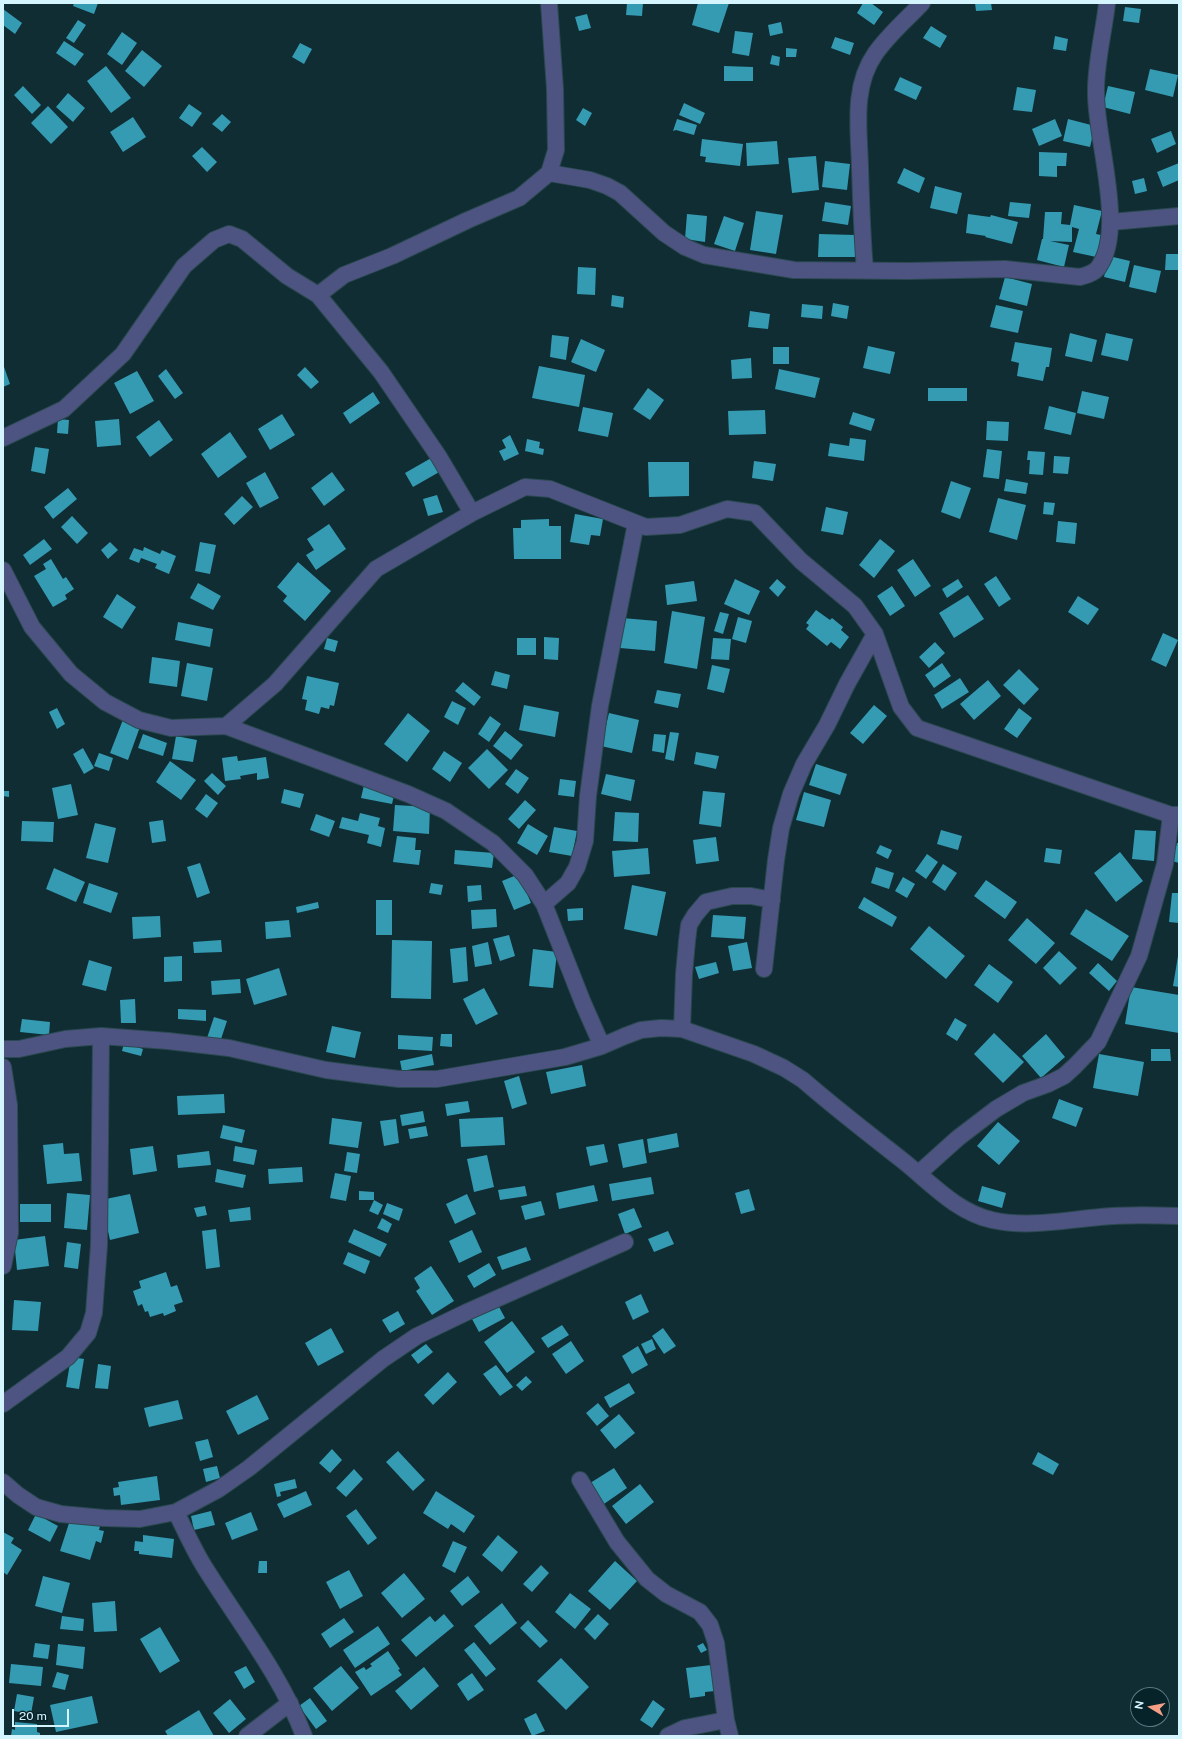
<!DOCTYPE html>
<html>
<head>
<meta charset="utf-8">
<style>
	body { margin:0 }
	#map { position:relative; width:1182px; height:1739px; overflow:hidden; background:#102d34; font-family:"Public Sans",sans-serif }
	canvas { display:block }
	.frame { position:absolute; inset:0; border:4px solid #d4f5fe; pointer-events:none }
	.north { position:absolute; left:1130px; top:1687px; width:40px; height:40px; box-sizing:border-box; background:#06232a; border:1px solid #58777f; border-radius:50%; rotate:280deg; font-size:11px; font-weight:700; line-height:16px; text-align:center; color:#d4f5fe }
	.north::after { content:''; display:block; margin:auto; width:14px; height:18px; background:#f49e86; clip-path:polygon(50% 0,100% 100%,50% 72%,0 100%) }
	.scale { position:absolute; left:12px; top:1709px; width:57px; height:18px; box-sizing:border-box; border:2px solid #d4f5fe; border-top:0; padding-left:5px; font-size:12px; line-height:14px; white-space:nowrap; color:#d4f5fe; -webkit-text-stroke:3px #06232a; paint-order:stroke }
</style>
</head>
<body>
<div id="map">
<canvas width="1182" height="1739"></canvas>
<div class="frame"></div>
<div class="north">N</div>
<div class="scale">20 m</div>
</div>
<script>
const ctx = document.querySelector('canvas').getContext('2d');
ctx.lineJoin = 'round';
function fillPath(path, color) { ctx.fillStyle = color; ctx.fill(path, 'evenodd'); }
function strokePath(path, color, width, dash) { ctx.strokeStyle = color; ctx.lineWidth = width; ctx.lineCap = dash ? 'butt' : 'round'; ctx.setLineDash(dash || []); ctx.stroke(path); }
fillPath(new Path2D(`
	M74 3H98L94 14 73 6Z
	M627 3H643L642 16 626 15Z
	M698 3H729L719 33 692 25Z
	M863 3H871L883 12 874 25 857 13Z
	M975 3H991L992 10 976 11Z
	M1125 7 1141 9 1139 23 1123 21Z
	M3 9 22 23 15 34 3 25Z
	M587 14 591 28 579 31 575 17Z
	M78 20 86 25 74 43 66 38Z
	M781 22 783 33 770 36 768 25Z
	M931 26 947 36 940 48 923 38Z
	M735 31 753 33 749 56 732 53Z
	M122 32 137 43 122 65 107 54Z
	M1055 36 1068 39 1066 51 1053 49Z
	M835 37 854 43 850 55 831 48Z
	M64 41 84 54 75 66 56 53Z
	M300 43 312 49 304 64 292 57Z
	M786 48 797 49 796 57H786Z
	M142 50 162 66 144 87 125 71Z
	M772 55 780 57 779 66 770 64Z
	M106 66 131 98 111 113 87 81Z
	M724 66 753 67V81H724Z
	M1150 69 1178 75 1173 97 1145 90Z
	M900 77 922 87 916 100 894 90Z
	M23 86 41 105 32 114 14 95Z
	M1108 86 1135 92 1130 114 1103 107Z
	M1017 87 1036 90 1032 112 1013 110Z
	M68 93 85 108 73 122 56 107Z
	M684 103 705 113 700 124 679 115Z
	M189 104 202 113 192 127 179 118Z
	M48 106 68 127 51 144 31 123Z
	M583 108 592 113 585 126 576 120Z
	M222 114 231 122 222 132 212 124Z
	M133 117 146 137 123 152 110 132Z
	M677 119 697 125 694 135 676 130 673 131Z
	M1055 119 1062 136 1039 146 1032 129Z
	M1068 119 1095 126 1090 147 1063 141Z
	M1171 131 1176 144 1157 153 1151 139Z
	M702 139 743 144 740 166 705 162 706 157 700 156Z
	M777 141 779 164 747 166 746 143Z
	M202 147 217 162 207 172 192 156Z
	M1039 152 1067 153 1066 166H1057V177L1039 176Z
	M816 156 819 190 792 193 788 158Z
	M825 161 850 164 847 190 822 187Z
	M1179 163V180L1163 187 1157 172Z
	M904 168 925 178 919 193 897 183Z
	M1144 178 1147 191 1135 194 1132 181Z
	M935 186 962 193 957 214 930 208Z
	M825 202 851 206 848 225 822 221Z
	M1010 202 1031 204 1029 218 1008 216Z
	M1074 205 1102 211 1096 234 1106 236 1101 258 1073 252 1079 229 1072 227V242L1050 241 1069 245 1064 267 1037 260 1042 239H1043L1045 212H1062L1061 224 1070 225Z
	M756 211 783 215 776 254 750 250Z
	M687 214 707 216 705 242 685 239Z
	M968 214 990 217 991 215 1018 222 1012 244 985 237 986 236 966 233Z
	M724 216 744 223 735 251 714 244Z
	M819 234 855 235V257H818Z
	M1166 254H1179V270H1165Z
	M1109 256 1130 261 1125 282 1104 277Z
	M1134 265 1161 271 1156 293 1129 287Z
	M578 267 596 268 595 295 577 294Z
	M1005 277 1032 284 1027 306 999 299Z
	M612 295 624 297 623 308 611 306Z
	M833 303 849 306 847 319 831 316Z
	M802 304 823 306 822 319 801 317Z
	M996 305 1023 311 1018 333 990 327Z
	M750 311 770 314 768 329 748 327Z
	M1070 333 1097 340 1092 362 1065 356Z
	M1106 333 1133 339 1128 361 1101 355Z
	M552 335 569 337 566 360 550 357Z
	M581 339 605 350 596 372 571 362Z
	M1015 342 1052 348 1049 367H1046L1043 381 1017 376 1019 363 1011 361Z
	M868 346 895 352 890 374 863 368Z
	M773 347H789V364H773Z
	M751 358 752 378 732 379 731 360Z
	M3 364 10 384 3 387Z
	M539 366 585 375 579 407 532 398Z
	M305 367 319 382 311 389 297 375Z
	M166 369 183 393 175 399 158 376Z
	M779 369 820 378 815 398 775 389Z
	M137 371 154 401 130 414 114 383Z
	M648 388 664 400 650 420 633 409Z
	M928 388H967V401H928Z
	M1082 391 1109 397 1104 419 1077 413Z
	M373 392 380 403 350 424 343 413Z
	M1049 406 1076 413 1071 435 1044 429Z
	M583 407 613 413 608 437 578 431Z
	M765 410 766 434 729 435 728 411Z
	M853 412 875 419 871 431 849 424Z
	M282 414 295 435 270 450 258 429Z
	M58 419 69 420 68 434 57 433Z
	M119 419 121 445 97 447 95 421Z
	M159 420 173 440 150 457 136 437Z
	M987 421 1009 422 1008 441 986 440Z
	M230 432 247 457 218 478 201 454Z
	M510 435 519 454 504 461 499 451 506 448 502 440Z
	M850 438 866 440 864 461 828 456 830 443 849 446Z
	M527 439 540 442 539 448 544 449 543 455 525 451Z
	M35 447 49 449 45 474 31 471Z
	M987 449 1002 451 999 479 983 477Z
	M1028 451 1045 452 1043 475 1029 474 1030 460H1027Z
	M1054 456 1070 457 1068 474 1053 473Z
	M433 457 441 471 413 487 405 473Z
	M754 461 776 464 773 481 752 478Z
	M648 462H689V496L649 497Z
	M265 472 279 498 260 508 246 483Z
	M332 472 345 490 324 506 311 488Z
	M1006 479 1028 483 1026 494 1004 491Z
	M951 481 971 488 960 519 941 512Z
	M68 488 77 499 53 519 44 507Z
	M437 495 443 512 428 516 423 499Z
	M242 496 253 507 234 525 224 514Z
	M998 498 1026 505 1017 540 989 532Z
	M1044 502 1055 503 1053 515 1043 514Z
	M826 507 848 512 843 535 821 531Z
	M575 514 603 519 600 536 591 535 589 545 570 542Z
	M72 516 88 533 77 544 61 527Z
	M549 519V526H561V559H514L513 528H521V520Z
	M1058 521 1077 523 1075 544 1056 542Z
	M329 524 346 549 316 570 306 555 314 550 307 539Z
	M44 539 52 549 30 565 23 555Z
	M880 539 895 551 874 578 859 565Z
	M110 542 118 550 108 559 101 550Z
	M200 542 216 545 210 574 195 571Z
	M144 547 160 554 162 550 176 556 169 574 155 568 157 564 141 558 139 563 129 559 134 548 143 551Z
	M51 559 63 579 66 577 74 589 65 595 67 599 53 607 34 576 46 569 43 564Z
	M913 559 931 586 915 597 897 570Z
	M298 562 331 591 305 621 283 601 287 596 277 587Z
	M996 576 1011 599 999 607 984 584Z
	M735 579 760 591 749 615 724 604Z
	M777 579 786 587 778 597 769 588Z
	M958 579 963 587 947 598 942 589Z
	M694 581 697 601 667 605 665 585Z
	M198 583 221 596 213 610 190 598Z
	M892 586 905 606 890 616 877 596Z
	M117 594 136 607 122 629 103 617Z
	M968 595 984 619 954 638 939 613Z
	M1078 596 1099 609 1088 625 1068 612Z
	M816 610 830 620 832 618 843 627 841 630 849 637 840 649 831 642 827 646 806 629 809 625 806 623Z
	M672 611 705 617 697 669 664 663Z
	M720 612 729 614 723 634 714 631Z
	M738 617 752 621 746 643 732 639Z
	M622 618 657 621 655 651 620 648Z
	M178 622 213 629 210 647 175 640Z
	M1163 633 1178 640 1166 667 1151 660Z
	M544 637 559 638 558 660 544 659Z
	M327 638 338 641 335 652 324 649Z
	M517 638H536V655H517Z
	M713 638 731 639 729 660 711 659Z
	M935 642 945 653 929 668 919 657Z
	M152 657 180 661 177 687 149 683Z
	M187 663 213 668 207 701 181 696Z
	M942 663 951 676 934 688 925 675Z
	M712 665 730 669 724 693 707 689Z
	M1019 669 1039 689 1024 705 1003 685Z
	M495 671 510 675 507 689 491 685Z
	M307 676 339 683 334 706 330 705 329 709 321 707 319 714 305 710 307 700 302 699Z
	M960 678 969 692 942 709 934 695Z
	M988 680 1001 696 974 720 960 704Z
	M463 682 481 697 474 706 455 691Z
	M657 690 681 694 678 708 654 703Z
	M452 701 466 708 458 725 444 717Z
	M524 705 559 712 555 737 519 730Z
	M874 705 887 716 863 744 850 733Z
	M57 708 65 724 57 729 49 712Z
	M1019 708 1032 718 1017 738 1004 729Z
	M408 713 430 731 407 762 384 744Z
	M609 713 639 720 632 753 601 746Z
	M490 716 501 724 489 742 478 734Z
	M124 717 141 724 128 760 110 753Z
	M505 731 523 745 511 760 493 746Z
	M670 732 679 733 674 761 665 759Z
	M143 734 167 743 163 756 138 748Z
	M654 734 666 735 664 753 652 751Z
	M176 736 197 740 193 762 172 759Z
	M83 748 94 768 84 774 73 754Z
	M487 749 508 770 489 789 468 768Z
	M444 751 462 763 450 782 432 769Z
	M696 752 719 756 716 769 694 764Z
	M99 753 113 758 109 771 94 766Z
	M237 756 238 761 266 757 269 778 257 780V773L240 776 241 779 225 781 222 758Z
	M170 761 196 780 181 800 156 782Z
	M816 764 847 774 840 795 809 785Z
	M516 769 529 778 518 794 505 784Z
	M212 773 226 786 218 795 204 781Z
	M606 774 635 780 631 801 601 794Z
	M560 779 576 781 574 797 558 795Z
	M71 784 78 815 58 819 52 788Z
	M364 785 395 791 392 804 361 798Z
	M284 789 304 794 300 808 281 803Z
	M3 791H9V797L3 796Z
	M703 791 725 793 721 827 699 824Z
	M804 792 831 800 824 827 796 820Z
	M206 794 218 803 207 818 195 809Z
	M525 800 536 810 519 829 508 819Z
	M395 805 430 807 429 834 393 831Z
	M615 812 639 813 638 842 613 841Z
	M360 813 380 818 378 826 385 828 381 847 367 843 369 835 339 828 342 817 358 821Z
	M316 814 335 821 329 837 310 830Z
	M163 820 166 841 152 843 149 822Z
	M22 821 54 822 53 842 21 841Z
	M95 823 116 828 108 863 86 858Z
	M528 824 548 836 537 855 517 843Z
	M554 827 577 831 572 856 549 852Z
	M941 830 962 836 958 850 937 844Z
	M1135 830 1156 831 1154 861 1132 859Z
	M397 836 416 838 415 850H421L419 865 393 862Z
	M716 837 719 861 696 864 693 840Z
	M1177 843H1179V863L1172 861Z
	M880 845 892 850 888 859 876 853Z
	M648 848 650 874 614 877 612 851Z
	M1046 848 1062 850 1060 864 1044 862Z
	M455 850 494 853 492 868 454 864Z
	M1120 852 1143 881 1116 902 1094 873Z
	M927 854 938 862 926 879 915 871Z
	M200 863 210 893 197 898 187 867Z
	M943 864 957 873 945 891 932 882Z
	M876 867 894 873 889 889 871 883Z
	M54 868 85 882 76 902 46 889Z
	M519 874 531 903 514 910 502 881Z
	M903 877 915 884 907 898 895 891Z
	M986 880 1017 902 1005 919 974 896Z
	M89 883 118 893 111 913 83 903Z
	M431 883 443 885 441 895 429 893Z
	M481 885 482 900 468 902 467 886Z
	M632 885 666 892 657 936 624 929Z
	M1172 893H1179V923L1169 922Z
	M864 897 897 917 892 927 858 908Z
	M376 900H392V935H376Z
	M318 902 319 908 297 913 296 907Z
	M583 908V920L568 921 567 909Z
	M496 909 497 927 472 929 471 910Z
	M1086 909 1129 936 1112 961 1070 934Z
	M713 915 746 917 744 939 711 937Z
	M160 916 161 937 133 939 132 917Z
	M1027 918 1055 943 1036 964 1008 940Z
	M289 920 291 937 266 939 265 922Z
	M929 926 965 956 946 979 910 949Z
	M509 935 515 956 500 961 493 939Z
	M221 940 222 952 194 953 193 942Z
	M392 940 432 941 431 999 391 998Z
	M488 942 492 964 475 967 472 946Z
	M747 942 752 968 733 971 728 946Z
	M466 947 468 981 453 983 450 949Z
	M533 949 557 952 553 988 529 986Z
	M1059 951 1077 968 1060 985 1043 968Z
	M182 956V981L164 982V957Z
	M1178 956H1179V987L1173 986Z
	M89 960 112 967 106 991 82 985Z
	M716 962 719 973 699 979 695 967Z
	M1098 963 1117 981 1109 991 1089 973Z
	M989 964 1013 982 998 1003 974 985Z
	M279 968 287 995 254 1005 246 979Z
	M240 979 241 993 212 995 211 981Z
	M1131 987 1179 995V1033L1125 1024Z
	M484 988 498 1014 476 1025 463 999Z
	M135 999 136 1023H121L120 1000Z
	M178 1009 206 1010V1021L178 1019Z
	M214 1017 227 1021 220 1042 207 1038Z
	M955 1018 967 1025 957 1041 946 1034Z
	M22 1019 50 1022 49 1035 20 1032Z
	M332 1026 361 1032 355 1058 326 1052Z
	M994 1033 1024 1062 1003 1083 974 1054Z
	M441 1034H452V1047L440 1046Z
	M1046 1034 1065 1057 1041 1078 1022 1056Z
	M398 1035 433 1037 432 1051 398 1049Z
	M124 1043 143 1049 141 1056 122 1051Z
	M1151 1049H1170L1171 1061H1151Z
	M432 1054 434 1065 402 1071 400 1061Z
	M1099 1054 1144 1062 1138 1096 1093 1088Z
	M582 1065 586 1086 551 1094 546 1072Z
	M519 1076 527 1104 512 1109 504 1081Z
	M224 1094 225 1113 178 1115 177 1096Z
	M1059 1099 1083 1108 1076 1127 1052 1118Z
	M468 1101 470 1112 447 1116 445 1104Z
	M423 1111 425 1122 402 1126 400 1115Z
	M503 1117 505 1145 461 1147 459 1119Z
	M332 1118 362 1122 358 1148 329 1144Z
	M396 1119 399 1143 384 1146 380 1121Z
	M998 1122 1020 1141 999 1165 977 1146Z
	M223 1125 245 1130 242 1143 220 1138Z
	M426 1126 428 1136 410 1139 408 1129Z
	M677 1133 679 1147 649 1153 647 1139Z
	M643 1139 647 1163 623 1168 618 1144Z
	M63 1143 64 1154 79 1153 82 1181 47 1184 43 1145Z
	M604 1144 608 1162 590 1166 586 1147Z
	M153 1146 157 1171 133 1175 130 1149Z
	M235 1146 257 1150 254 1165 233 1161Z
	M209 1151 211 1165 178 1168 177 1155Z
	M347 1152 360 1154 357 1173 344 1171Z
	M487 1155 494 1187 474 1192 467 1159Z
	M302 1167 303 1182 269 1184 268 1169Z
	M217 1169 246 1175 243 1188 215 1182Z
	M335 1173 351 1176 346 1201 330 1198Z
	M651 1177 654 1194 612 1201 609 1184Z
	M594 1185 598 1201 559 1209 556 1193Z
	M525 1186 527 1196 500 1200 498 1190Z
	M982 1186 1006 1193 1002 1208 978 1201Z
	M749 1189 755 1210 741 1214 735 1193Z
	M359 1191 374 1192V1200H359Z
	M67 1193 90 1195 87 1230 64 1228Z
	M130 1194 139 1233 110 1240 101 1200Z
	M467 1194 476 1214 455 1224 446 1204Z
	M374 1200 383 1205 378 1215 369 1211Z
	M541 1201 545 1215 525 1220 521 1206Z
	M387 1203 403 1209 399 1221 383 1214Z
	M20 1204H51V1222H20Z
	M205 1206 207 1215 197 1217 194 1208Z
	M250 1207 251 1220 230 1222 228 1210Z
	M634 1208 642 1227 625 1234 618 1214Z
	M382 1218 392 1224 388 1233 377 1228Z
	M216 1229 220 1267 206 1269 202 1231Z
	M354 1229 387 1244 380 1257 348 1242Z
	M472 1230 482 1252 459 1263 449 1241Z
	M668 1231 674 1244 654 1252 648 1239Z
	M45 1236 49 1266 17 1270 14 1240Z
	M67 1242 81 1244 78 1269 64 1267Z
	M526 1247 531 1260 502 1270 497 1257Z
	M348 1252 370 1261 365 1274 343 1264Z
	M489 1263 496 1275 474 1288 467 1276Z
	M431 1266 454 1301 432 1315 416 1291 420 1288 414 1278Z
	M166 1272 171 1287 177 1285 183 1302 174 1305 176 1311 164 1316 163 1313 150 1317 148 1311 145 1312 142 1304 138 1306 133 1291 141 1288 139 1281Z
	M641 1294 649 1312 633 1320 625 1302Z
	M14 1300 41 1302 38 1331 12 1330Z
	M498 1305 505 1318 479 1332 472 1319Z
	M398 1311 405 1324 390 1333 382 1320Z
	M512 1321 535 1352 507 1373 484 1342Z
	M562 1325 569 1335 548 1348 541 1338Z
	M331 1328 344 1352 318 1366 305 1343Z
	M663 1328 676 1346 664 1354 652 1336Z
	M652 1339 656 1349 646 1354 641 1344Z
	M571 1341 584 1361 566 1374 552 1354Z
	M426 1344 433 1352 418 1364 411 1355Z
	M638 1346 648 1365 632 1374 622 1356Z
	M71 1357 84 1359 79 1389 66 1387Z
	M98 1364 111 1366 108 1389 95 1388Z
	M496 1365 513 1387 500 1396 483 1374Z
	M448 1372 457 1382 433 1405 424 1395Z
	M526 1376 532 1382 522 1391 516 1385Z
	M629 1383 635 1393 610 1408 604 1397Z
	M257 1395 269 1419 238 1435 226 1411Z
	M178 1400 183 1419 149 1427 144 1408Z
	M598 1403 609 1416 597 1426 586 1413Z
	M619 1414 635 1433 615 1449 600 1430Z
	M208 1439 213 1457 200 1461 195 1442Z
	M332 1449 342 1460 330 1473 319 1463Z
	M398 1451 425 1480 413 1491 386 1462Z
	M1038 1452 1059 1464 1053 1475 1032 1464Z
	M217 1466 220 1478 206 1482 203 1469Z
	M614 1468 627 1488 601 1506 587 1485Z
	M354 1469 363 1479 346 1497 336 1488Z
	M157 1476 160 1500 121 1505 120 1495 114 1496 113 1488 119 1487 118 1482Z
	M295 1479 297 1488 280 1492 281 1496 277 1497 274 1484Z
	M640 1484 654 1502 626 1524 612 1506Z
	M306 1491 312 1505 284 1518 277 1504Z
	M436 1491 475 1516 464 1533 451 1524 448 1529 423 1513Z
	M356 1509 377 1538 368 1545 346 1516Z
	M211 1511 215 1525 194 1530 191 1516Z
	M251 1512 258 1530 232 1540 225 1523Z
	M36 1514 58 1526 50 1542 28 1530Z
	M71 1517 100 1526 99 1530 104 1531 101 1543 96 1541 90 1560 60 1551Z
	M3 1532 14 1538 11 1543 22 1550 7 1575 3 1572Z
	M143 1535 174 1539 172 1558 139 1554V1551H134L135 1541 143 1542Z
	M498 1535 518 1552 502 1572 482 1555Z
	M453 1541 467 1547 455 1573 442 1566Z
	M259 1561H267V1573H258Z
	M615 1561 637 1581 610 1610 588 1591Z
	M541 1565 549 1573 532 1592 523 1584Z
	M349 1570 363 1596 340 1609 326 1582Z
	M404 1573 425 1599 402 1618 381 1593Z
	M43 1576 70 1583 62 1613 35 1606Z
	M468 1576 480 1592 462 1606 450 1591Z
	M570 1593 591 1609 575 1629 555 1612Z
	M115 1601 117 1631 94 1632 92 1603Z
	M502 1603 517 1623 490 1645 474 1626Z
	M444 1614 454 1626 416 1657 401 1640 430 1616 435 1622Z
	M598 1614 609 1624 595 1640 584 1629Z
	M62 1616 84 1619 83 1631 60 1629Z
	M344 1618 354 1632 330 1648 321 1634Z
	M528 1620 548 1641 540 1648 520 1628Z
	M378 1626 390 1644 355 1668 343 1650Z
	M160 1627 180 1661 160 1673 140 1639Z
	M474 1642 496 1669 486 1677 464 1650Z
	M35 1643 50 1645 48 1659 33 1657Z
	M703 1643 707 1650 701 1653 697 1646Z
	M58 1644 85 1647 83 1669 56 1665Z
	M388 1651 400 1669 398 1670 402 1675 371 1696 355 1672 364 1667 366 1670 372 1666 370 1664Z
	M561 1658 589 1687 566 1710 537 1681Z
	M11 1664 43 1667 41 1686 9 1683Z
	M711 1665 715 1691 705 1692V1696L690 1698 686 1668Z
	M246 1666 255 1682 244 1689 234 1672Z
	M341 1666 359 1688 332 1711 313 1688Z
	M424 1667 439 1686 411 1710 395 1691Z
	M57 1672 69 1675 65 1690 52 1687Z
	M472 1673 484 1690 468 1701 457 1684Z
	M17 1694 34 1697 31 1714 14 1711Z
	M92 1696 98 1723 56 1732 50 1705Z
	M310 1698 327 1721 316 1729 299 1706Z
	M230 1699 246 1719 229 1733 213 1713Z
	M653 1700 665 1709 652 1728 640 1720Z
	M199 1710 214 1736H168L165 1731Z
	M536 1713 545 1731 532 1736 524 1719Z
	M15 1722 37 1724V1732L40 1733V1736H11L12 1729 15 1730Z`), '#349bb3');
const street = new Path2D(`
	M549 173 590 180 607 186 620 193 664 233 685 247 704 255 794 270 908 271 1005 269 1080 277C1087 275 1096 273 1100 265 1125 226 1096 140 1096 94 1095 65 1104 32 1107 3
	M1111 222 1179 216
	M865 270C862 235 861 201 860 167 859 129 852 87 875 54 888 35 907 19 922 3
	M318 295 344 275 392 256 468 220 519 198 549 173 556 150 555 89 549 3
	M3 438 64 409 123 354 184 266 214 240 229 234 242 239 287 276 318 295 381 372 439 457 472 513
	M3 570 32 627 71 674 105 702 139 720 171 728 226 726 275 684 376 569 472 513 525 487 550 489 646 527 680 525 727 509 755 513 801 561 855 606 875 634 901 707 917 728 1171 815H1179
	M226 726 408 794 446 811 493 843 525 875 544 904 583 1003 602 1046
	M544 904 568 883 577 867 585 841 588 796 600 706 636 523
	M764 969 776 860 781 828 791 794 804 764 827 725 847 684 875 634
	M682 1029 684 974 687 941 689 925 695 915 706 902 732 896H751L772 900
	M3 1049H19L65 1039 101 1036 168 1041 229 1048 326 1070 365 1075 399 1079H437L565 1057 602 1046 625 1036 641 1030 661 1028 682 1029 754 1054 784 1068 803 1080C835 1108 869 1134 902 1160 930 1182 956 1212 992 1220 1027 1228 1065 1220 1100 1217 1127 1214 1153 1215 1179 1216
	M3 1067 9 1105 10 1233 3 1266
	M919 1173 958 1138 996 1109 1023 1093 1048 1084 1064 1076 1075 1066 1098 1042 1139 956 1165 864 1171 815
	M3 1404 68 1357 88 1333 94 1313 99 1245 101 1036
	M580 1480 617 1542 647 1579 666 1594 700 1612 710 1625 716 1643 726 1720 730 1736
	M3 1482 18 1495 36 1507 61 1514 104 1518 140 1519 176 1512 219 1489 249 1468 383 1359 417 1336 467 1312 625 1242
	M176 1512C186 1532 195 1553 207 1571 241 1625 282 1677 304 1736
	M247 1736 290 1703
	M668 1736 685 1728 726 1720`);
strokePath(street, '#2b4950', 18);
strokePath(street, '#4d5481', 16);
</script>
</body>
</html>
